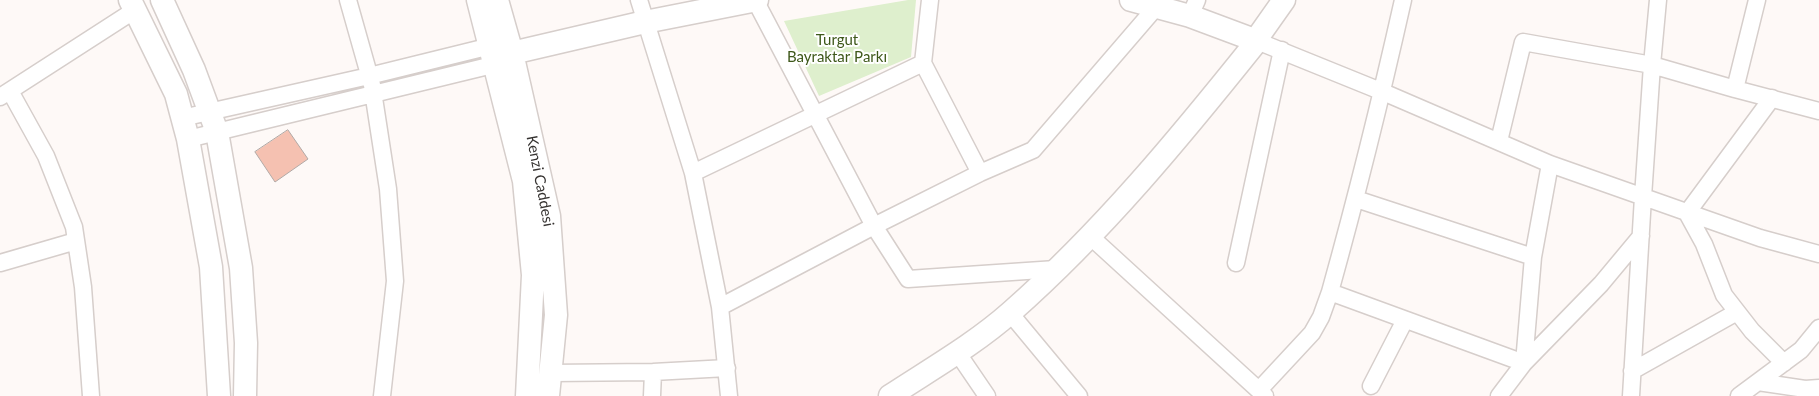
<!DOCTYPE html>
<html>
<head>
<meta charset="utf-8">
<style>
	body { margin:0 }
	canvas { display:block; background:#fef9f7 }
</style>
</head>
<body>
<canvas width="1819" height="396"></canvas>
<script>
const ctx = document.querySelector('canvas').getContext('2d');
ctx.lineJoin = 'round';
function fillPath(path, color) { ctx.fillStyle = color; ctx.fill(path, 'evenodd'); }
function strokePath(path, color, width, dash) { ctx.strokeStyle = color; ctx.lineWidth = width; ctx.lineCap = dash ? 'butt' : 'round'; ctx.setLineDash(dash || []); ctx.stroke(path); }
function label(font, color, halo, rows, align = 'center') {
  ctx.font = font + ' Lato,sans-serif'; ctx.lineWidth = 4; ctx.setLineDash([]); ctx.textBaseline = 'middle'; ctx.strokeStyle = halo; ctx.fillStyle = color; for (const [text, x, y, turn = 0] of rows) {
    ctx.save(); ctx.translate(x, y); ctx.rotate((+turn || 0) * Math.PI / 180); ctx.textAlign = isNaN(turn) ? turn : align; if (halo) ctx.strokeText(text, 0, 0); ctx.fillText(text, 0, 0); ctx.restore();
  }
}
fillPath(new Path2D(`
	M908 0H916L911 57 819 96 784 21Z`), '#deefcd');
const building = new Path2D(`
	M288 130 308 159 275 182 255 152Z`);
fillPath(building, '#f5c1b1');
strokePath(building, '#b1a9a6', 1);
const street = new Path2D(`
	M348 0 372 85 388 189 395 281 382 396
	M639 0 693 173 720 307 729 396
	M755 0 874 226 908 279 1056 269
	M1403 0C1381 98 1357 195 1330 292L1524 363 1533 257 1550 164
	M1190 16 1197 0
	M1257 41 1383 92 1550 164 1760 238 1819 254
	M923 63 980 173
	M1735 89 1757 0
	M10 91 46 156 74 227 83 287 91 396
	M0 97 135 10
	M1772 98 1687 213 1704 244 1724 295 1752 331 1784 363
	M182 118 369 76 499 44
	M188 139 505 62
	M1499 141 1523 42 1652 65 1735 89 1819 111
	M693 173 923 63 930 0
	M1356 199 1533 257
	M1091 237 1265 396
	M0 263 76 241
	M1236 263 1282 50
	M720 307 874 226 980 173 1033 150 1157 6
	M1010 313 1079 396
	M957 352 987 396
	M1632 371 1737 312
	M550 373 653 372 727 368
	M1758 382 1805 389 1819 388
	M1371 386 1405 320
	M1259 390 1312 333 1321 317 1330 292
	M652 396 653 372
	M1499 396 1524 363 1601 284 1641 236
	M1631 396 1643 197 1652 65 1658 0
	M1739 396 1801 350 1819 328`);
const secondary = new Path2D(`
	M130 0 176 94 188 139 211 267 219 396
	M162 0 194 70 217 132 241 268 246 343 245 396
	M478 0 524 181 533 275 527 396
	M497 0 512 53 549 216 556 315 548 396
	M1131 0 1190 16 1257 41
	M512 53 645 22 757 0
	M890 396C931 369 975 344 1011 312 1103 231 1181 136 1257 41L1260 34 1284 0`);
strokePath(street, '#d6cecb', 19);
strokePath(secondary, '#d6cecb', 25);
strokePath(street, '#fff', 16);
strokePath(secondary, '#fff', 22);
label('15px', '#3e581a', '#fff', [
	["Turgut",837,40],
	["Bayraktar Parkı",837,57]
]);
label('15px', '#363331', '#fff', [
	["Kenzi Caddesi",540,181,79]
]);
</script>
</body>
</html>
